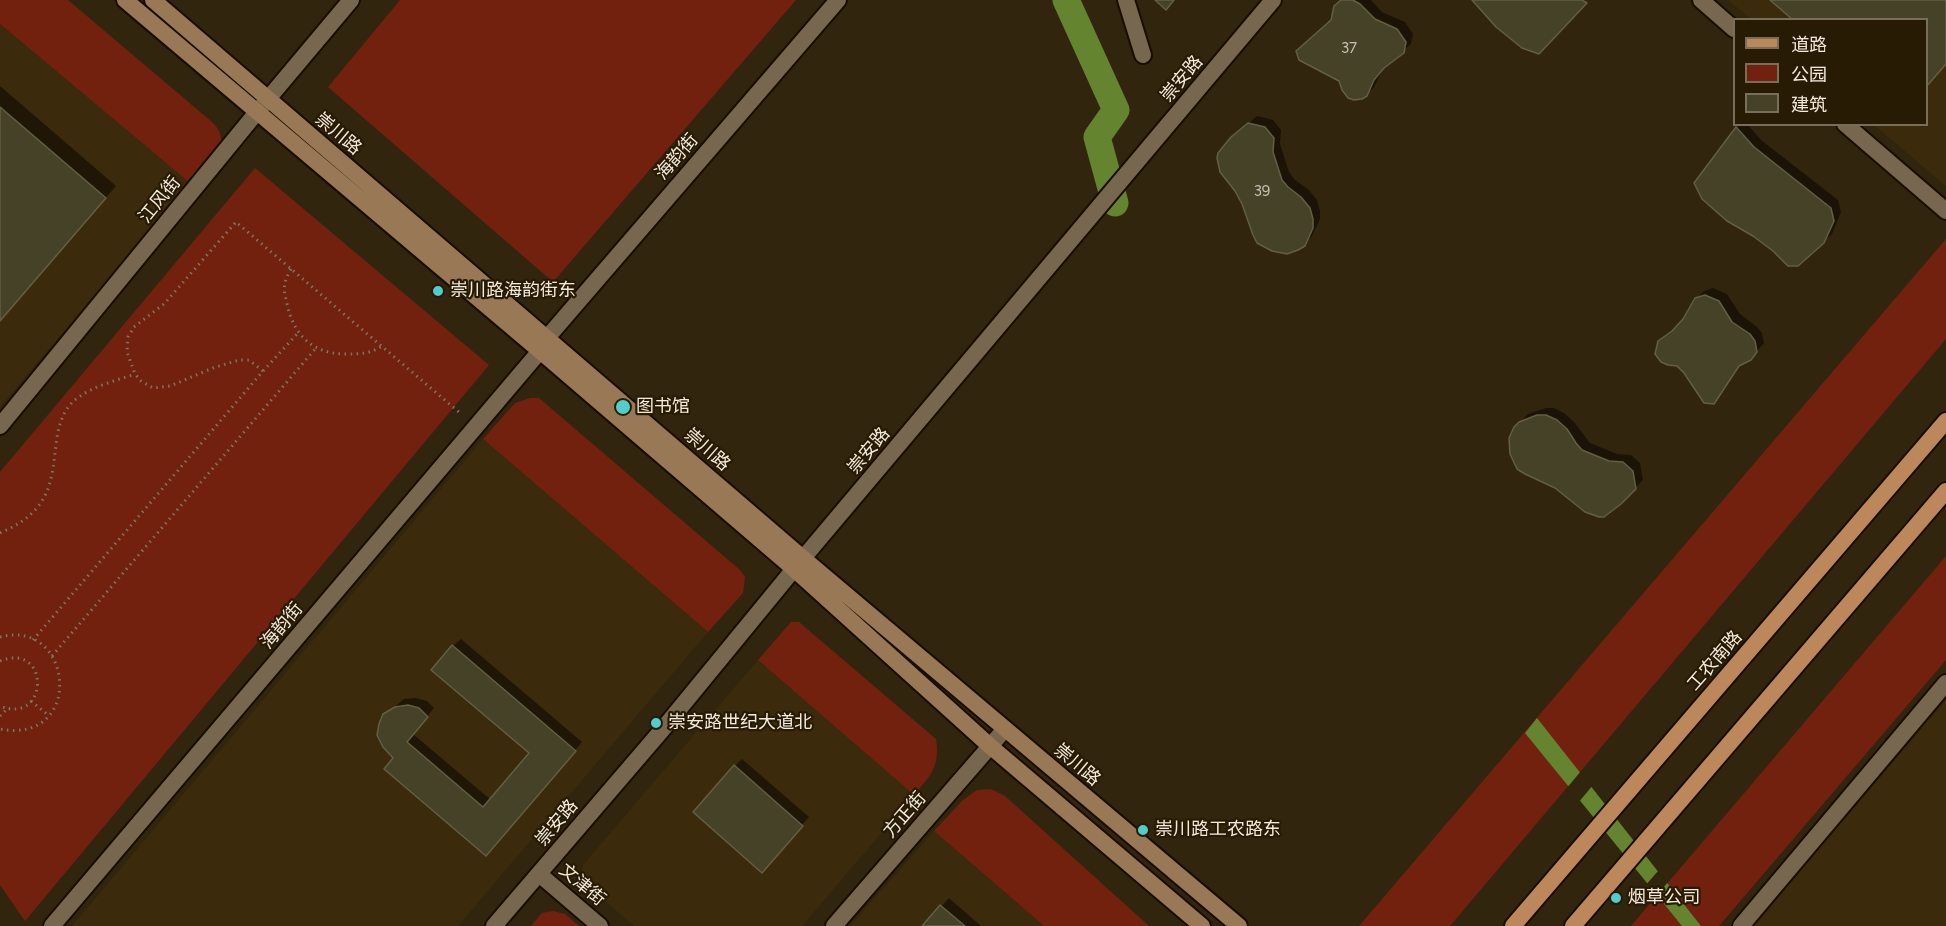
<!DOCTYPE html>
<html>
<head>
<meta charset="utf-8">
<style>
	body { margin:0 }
	#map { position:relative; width:1946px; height:926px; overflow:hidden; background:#32250d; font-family:Figtree,"Noto Sans SC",sans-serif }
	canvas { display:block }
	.legend { position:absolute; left:1733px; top:18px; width:195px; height:108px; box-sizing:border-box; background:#281b04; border:2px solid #796e5a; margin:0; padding:8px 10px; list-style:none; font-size:18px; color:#f3eadc }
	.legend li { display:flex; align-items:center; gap:12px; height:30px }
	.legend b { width:30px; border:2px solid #796e5a }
</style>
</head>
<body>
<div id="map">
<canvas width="1946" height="926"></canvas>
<ul class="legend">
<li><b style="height:8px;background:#bc885b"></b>道路</li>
<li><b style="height:16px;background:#72210f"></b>公园</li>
<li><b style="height:16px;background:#454228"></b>建筑</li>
</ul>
</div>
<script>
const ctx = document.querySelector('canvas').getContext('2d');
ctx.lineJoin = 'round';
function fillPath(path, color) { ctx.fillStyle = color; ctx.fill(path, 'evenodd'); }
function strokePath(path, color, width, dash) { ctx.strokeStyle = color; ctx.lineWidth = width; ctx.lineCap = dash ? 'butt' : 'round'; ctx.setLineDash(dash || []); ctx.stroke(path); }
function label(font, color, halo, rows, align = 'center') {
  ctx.font = font + ' Figtree,"Noto Sans SC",sans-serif'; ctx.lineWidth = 4.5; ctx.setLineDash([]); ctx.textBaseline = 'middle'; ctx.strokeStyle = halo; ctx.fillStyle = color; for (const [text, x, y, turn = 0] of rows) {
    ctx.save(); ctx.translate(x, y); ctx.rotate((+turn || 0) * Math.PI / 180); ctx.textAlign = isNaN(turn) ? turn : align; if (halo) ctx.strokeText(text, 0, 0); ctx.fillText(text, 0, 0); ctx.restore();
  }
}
fillPath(new Path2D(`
	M1728 0H1946V186L1874 125 1926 124V20L1751 19Z
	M0 24 190 183 0 407Z
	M483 439 708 632 458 926H72Z
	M758 660 914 795 802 926H634L585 884 581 876 583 865Z
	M1946 700V926H1753Z
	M934 831 1044 926H850Z`), '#3b2a0b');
fillPath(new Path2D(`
	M0 0H68L212 122C219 129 222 134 221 144L190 183 0 24Z
	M400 0H796L553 282 328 87Z
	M255 168 489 365 25 921 0 885V472Z
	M1946 239V339L1450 926H1359Z
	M530 398H539L740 570 745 577 743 593 708 632 483 439 515 403Z
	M1946 556V660L1719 926H1631Z
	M791 622H799L936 739C940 767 931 775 914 795L758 660Z
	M991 789 1005 796 1149 926H1044L934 831 963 800 977 790Z
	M553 911 565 914 579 926H531L542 913Z`), '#72210f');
fillPath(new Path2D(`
	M1537 718 1701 926H1682L1525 733Z`), '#65842f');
fillPath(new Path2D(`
	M1581 771 1593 785 1578 803 1566 789Z
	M1658 871 1668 882 1655 898 1645 886Z`), '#32250d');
fillPath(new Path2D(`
	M1343 0H1371L1382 12 1405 22 1413 34 1411 44 1387 64 1382 71 1374 87 1366 95 1332 20Z
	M0 86 116 186 0 321Z
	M1257 116 1273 120 1281 130 1280 144 1289 172 1295 180 1309 190 1317 200 1320 211V219L1312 236 1304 245 1241 130Z
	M1741 124H1747L1761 140 1838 200 1841 212 1832 234 1823 242 1737 128Z
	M1713 288 1727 294 1740 314 1757 327 1762 333 1764 343 1750 359 1742 363 1721 394 1713 402 1659 342 1680 325 1696 299 1704 291Z
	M1546 408H1554L1564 413 1574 422 1590 443 1617 454 1631 455 1640 463 1643 480 1620 503 1515 428 1528 414Z
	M461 639 582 742 494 846 395 758 385 715 404 699 416 698 427 701 434 708 413 734 491 800 531 753 453 646Z
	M742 759 809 817 769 863 735 766Z
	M949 898 981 926H924Z`), '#0007');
strokePath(new Path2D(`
	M1066 0 1116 110 1097 137 1115 203`), '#65842f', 27);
const building = new Path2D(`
	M1155 0H1174L1166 10Z
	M1341 0H1353L1360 4 1375 19 1397 29 1406 42 1404 53 1384 68 1374 80 1367 96 1362 99 1354 100 1348 98 1342 90 1339 81 1299 60 1296 51 1331 20 1334 6Z
	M1472 0H1582L1587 3 1539 54 1522 48 1496 27Z
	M1770 0H1946V64L1926 87V20H1793Z
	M0 107 106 198 0 321Z
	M1248 123 1265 127 1269 132 1274 138 1273 152 1282 180 1288 187 1301 197 1310 208 1313 219V228L1305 246 1298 250 1287 254 1272 251 1257 243 1253 235 1242 204 1235 191 1220 172 1217 158 1218 153 1231 137Z
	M1736 127 1754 147 1831 208 1834 221 1824 243 1798 266H1788L1773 251 1753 236 1727 221 1702 199 1694 183Z
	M1705 295 1719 301 1732 322 1750 334 1755 341 1757 352 1751 360 1739 366 1714 404 1704 403 1684 373 1677 366 1668 365 1661 362 1655 354 1658 341 1672 331 1683 319 1695 298Z
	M1537 415H1546L1557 420 1567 429 1576 443 1582 450 1609 461 1623 462 1633 471 1636 489 1621 504 1604 517H1599L1585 512 1555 488 1525 474 1517 469 1510 454 1509 438 1514 427 1519 422Z
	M452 645 576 751 486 856 384 769 393 758 383 747 377 735 379 724 383 714 395 707 408 705 419 708 428 717 407 742 483 807 529 753 431 670Z
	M734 765 803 826 762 873 693 812Z
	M940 905 965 926H922Z`);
fillPath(building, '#454228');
strokePath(building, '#625f44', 1.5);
const minor = new Path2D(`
	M1126 0 1143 55
	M539 874 600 926
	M834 926 1005 729
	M1741 926 1946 683`);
const tertiary = new Path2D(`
	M1701 0 1734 29
	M1845 124 1946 211
	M546 339 838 0
	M0 426 257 112 351 0
	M52 926 540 351
	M494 926 662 730 794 569 1273 0`);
const secondary = new Path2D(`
	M125 0 540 351 794 569 990 746 1202 926
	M153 0 804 559 1239 926`);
const primary = new Path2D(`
	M1513 926 1946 421
	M1573 926 1946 491`);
strokePath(minor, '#190d00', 20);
strokePath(tertiary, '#190d00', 20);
strokePath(secondary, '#190d00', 20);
strokePath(primary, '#190d00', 20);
strokePath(new Path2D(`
	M291 269C283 283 283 288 287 304 294 336 313 354 346 354 360 354 370 354 382 346
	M263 371 249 360H239L213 368 170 386 153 388 141 381 135 374 127 352 128 337 134 327 164 304 236 222 460 413
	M0 533C13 527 25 521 35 510 66 477 44 425 76 399 93 386 115 381 135 374
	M0 637C73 617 86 745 0 729
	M33 640 263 371 298 333
	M52 656 316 348
	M0 661C51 641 49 726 0 706
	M31 701 48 715
	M0 716 7 709`), '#817561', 3, [1.5, 4.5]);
strokePath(minor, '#76674e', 16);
strokePath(tertiary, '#76674e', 16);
strokePath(secondary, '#997855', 16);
strokePath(primary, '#bc885b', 16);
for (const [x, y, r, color] of [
	[438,291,6,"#52cdcf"],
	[623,407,8,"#52cdcf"],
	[656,723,6,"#52cdcf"],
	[1143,830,6,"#52cdcf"],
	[1616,898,6,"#52cdcf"]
]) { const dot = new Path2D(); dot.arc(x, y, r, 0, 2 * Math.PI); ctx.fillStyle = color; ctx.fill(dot); strokePath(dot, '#281b04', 2); }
label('15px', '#c8c0af', null, [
	["37",1349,49],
	["39",1262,192]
]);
label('18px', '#f3eadc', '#281b04', [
	["崇安路",1182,79,-50],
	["崇川路",338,134,40],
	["海韵街",677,157,-49],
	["江风街",160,200,-51],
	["崇川路",707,450,41],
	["崇安路",869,451,-50],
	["海韵街",282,626,-50],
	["工农南路",1715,661,-49],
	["崇川路",1077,765,40],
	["方正街",905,815,-49],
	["崇安路",557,823,-50],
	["文津街",582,885,40]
]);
label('18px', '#f3eadc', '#281b04', [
	["崇川路海韵街东",450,291],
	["图书馆",636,407],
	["崇安路世纪大道北",668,723],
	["崇川路工农路东",1155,830],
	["烟草公司",1628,898]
], 'left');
</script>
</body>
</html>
